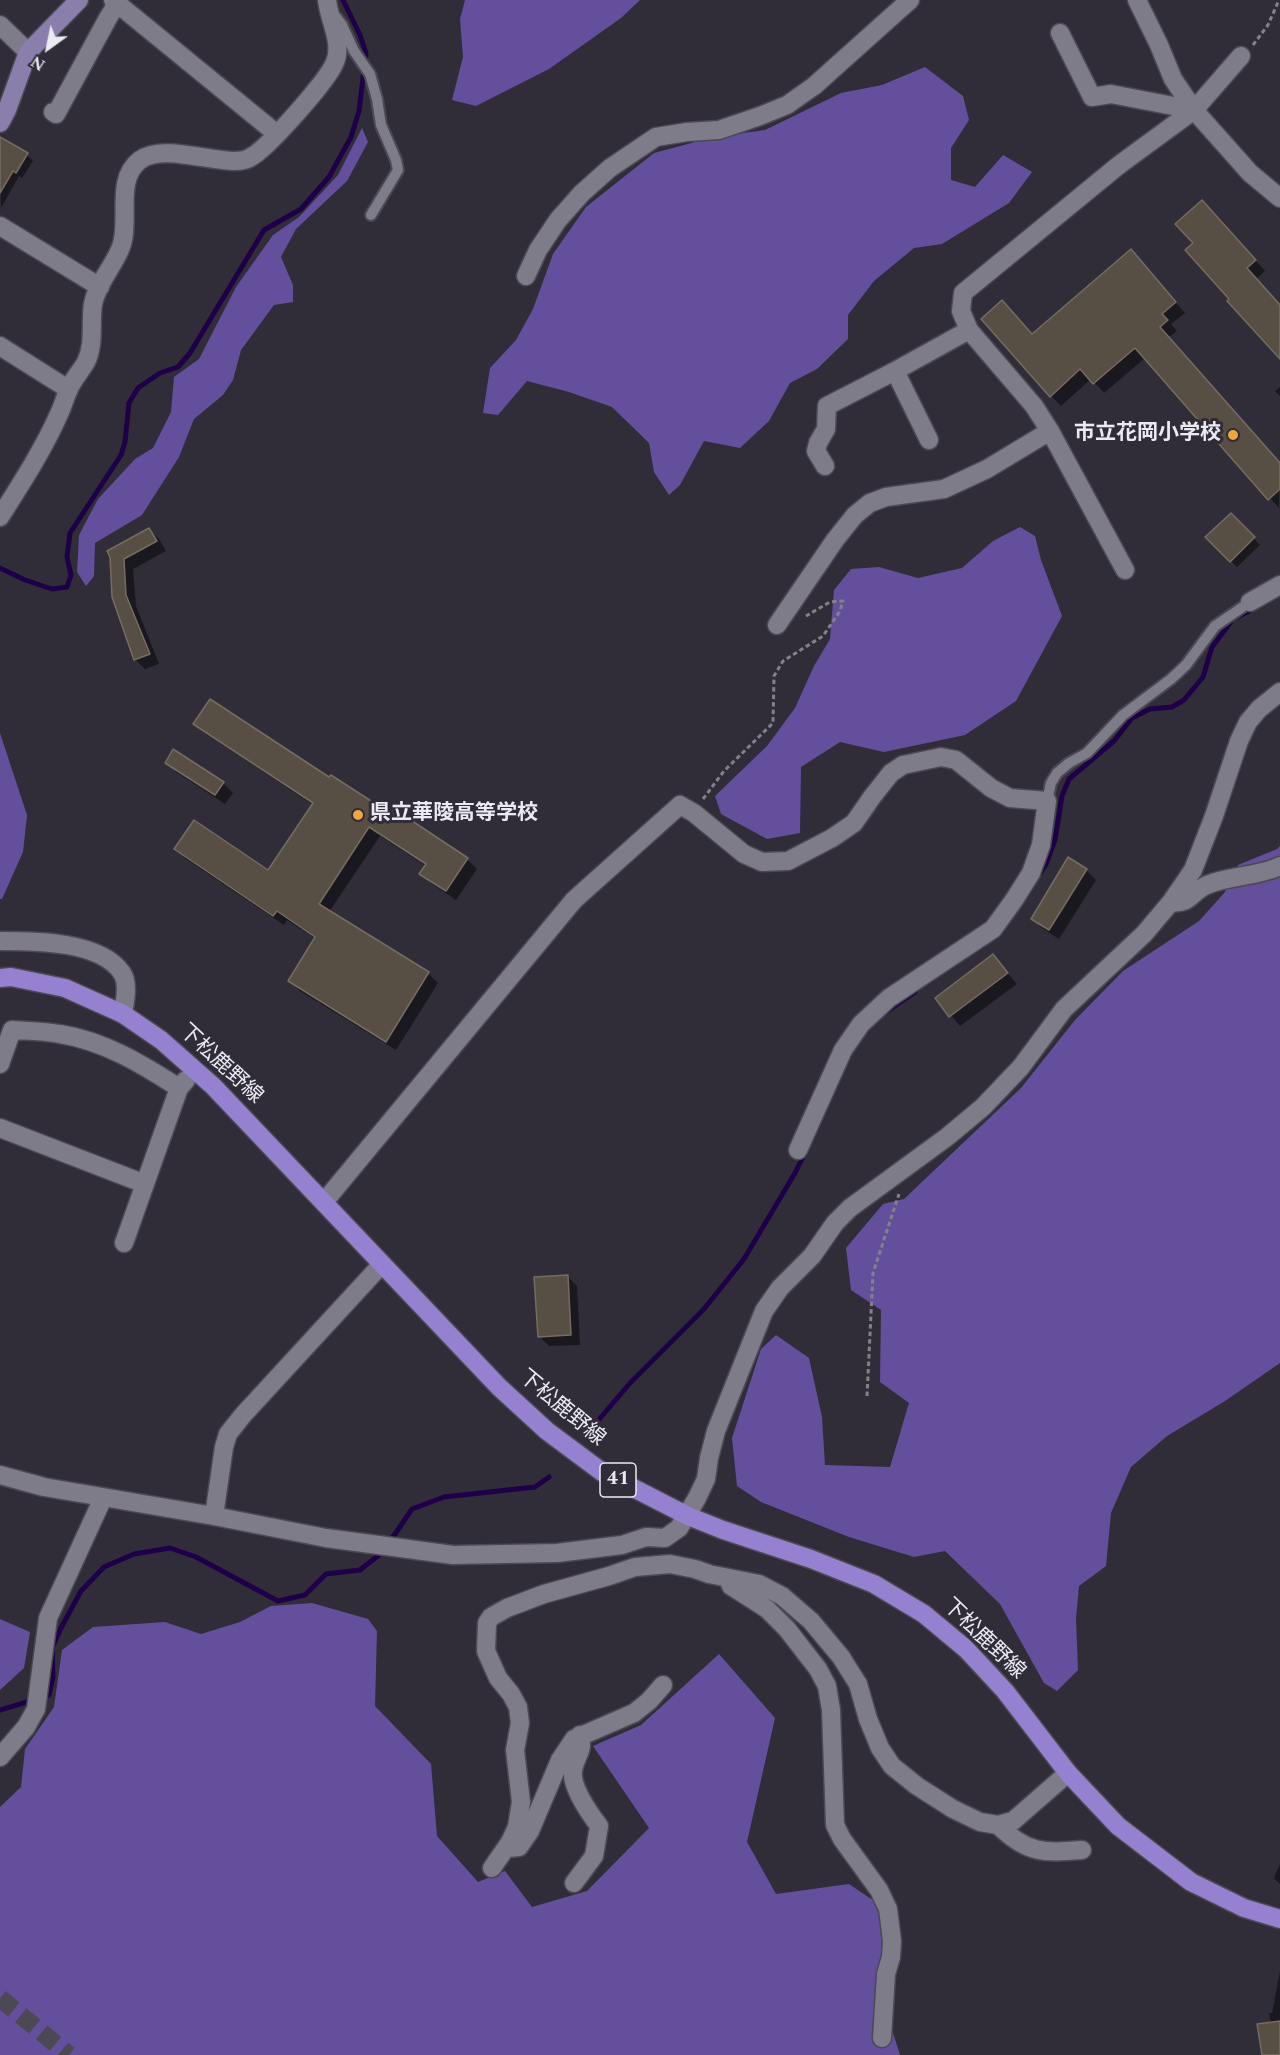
<!DOCTYPE html>
<html>
<head>
<meta charset="utf-8">
<style>
	body { margin:0 }
	#map { position:relative; width:1280px; height:2055px; overflow:hidden; background:#302d39; font-family:Spectral,serif }
	canvas { display:block }
	.north { position:absolute; left:18px; top:18px; width:60px; height:60px; -webkit-text-stroke:4px #302d39; paint-order:stroke; rotate:213deg; font-size:16px; font-weight:700; line-height:24px; text-align:center; color:#ebeaf2 }
	.north::after { content:''; display:block; margin:auto; width:21px; height:27px; background:#ebeaf2; clip-path:polygon(50% 0,100% 100%,50% 72%,0 100%) }
</style>
</head>
<body>
<div id="map">
<canvas width="1280" height="2055"></canvas>
<div class="north">N</div>
</div>
<script>
const ctx = document.querySelector('canvas').getContext('2d');
ctx.lineJoin = 'round';
function fillPath(path, color) { ctx.fillStyle = color; ctx.fill(path, 'evenodd'); }
function strokePath(path, color, width, dash) { ctx.strokeStyle = color; ctx.lineWidth = width; ctx.lineCap = dash ? 'butt' : 'round'; ctx.setLineDash(dash || []); ctx.stroke(path); }
function label(font, color, halo, rows, align = 'center') {
  ctx.font = font + ' Spectral,"Noto Sans JP",serif'; ctx.lineWidth = 6; ctx.setLineDash([]); ctx.textBaseline = 'middle'; ctx.strokeStyle = halo; ctx.fillStyle = color; for (const [text, x, y, turn = 0] of rows) {
    ctx.save(); ctx.translate(x, y); ctx.rotate((+turn || 0) * Math.PI / 180); ctx.textAlign = isNaN(turn) ? turn : align; if (halo) ctx.strokeText(text, 0, 0); ctx.fillText(text, 0, 0); ctx.restore();
  }
}
fillPath(new Path2D(`
	M465 0H640L621 18 549 69 476 106 452 100 463 57 460 19Z
	M925 67 963 96 969 120 951 148V180L975 187 1003 155 1032 172 1009 203 942 244 914 248 874 281 848 315V339L817 369 790 383 769 421 740 448 704 441 680 485 669 495 654 472 649 443 612 407 569 392 527 381 498 415 483 413 490 368 516 340 533 309 553 254 586 207 654 153 714 137 765 130 841 93 882 85Z
	M362 128 368 142 347 181 296 229 281 257 293 285V302L274 305 241 350 233 380 223 395 194 419 179 457 142 515 95 543 94 576 86 586 77 572 79 535 98 499 135 459 153 448 171 412 174 377 199 359 236 287 273 235 299 217 338 175Z
	M1020 527 1035 536 1041 560 1062 616 1016 701 965 735 884 752 840 742 801 767 800 833 767 839 721 814 715 796 767 746 795 708 814 666 830 639 834 590 851 569 879 567 918 578 962 568 993 541Z
	M0 733 27 815 23 852 2 899H0Z
	M1280 846V1363L1225 1401 1167 1436 1131 1467 1111 1513 1106 1566 1079 1586 1076 1618 1078 1670 1057 1691 1044 1683 1000 1604 945 1551 914 1557 849 1537 761 1502 737 1486 732 1438 761 1349 776 1335 809 1358 822 1417 825 1465 890 1467 909 1403 880 1382 881 1310 851 1290 846 1248 883 1204 904 1199 1021 1088 1075 1020 1123 971 1199 921 1225 892 1238 865 1277 849Z
	M312 1603 368 1619 377 1631 375 1706 431 1764 437 1836 478 1882 505 1871 532 1907 587 1891 649 1828 593 1746 641 1725 719 1654 775 1718 747 1842 776 1894 849 1884 883 1907 880 1992 900 2055H0V1807L21 1787 25 1749 54 1707 62 1650 93 1627 165 1622 201 1634 240 1622 271 1606Z
	M0 1619 30 1632 24 1668 0 1690Z`), '#644f9d');
fillPath(new Path2D(`
	M0 147 27 155 33 161 22 178 19 176 1 208Z
	M1212 212 1265 271 1256 279 1280 306V357L1195 243Z
	M1140 261 1185 313 1171 324 1177 331 1169 337 1280 463 1279 508 1145 358 1104 393 1091 379 1061 406 1051 396 1033 336Z
	M1280 387V396L1275 391Z
	M1231 515 1260 545 1237 567 1207 537Z
	M149 529 159 539 166 551 133 569 136 606 159 664 145 669 135 659 111 556Z
	M195 724 330 779 467 859 477 869 456 900 431 883 421 874 426 866 380 836 329 912 428 973 438 983 396 1050 300 991 290 981 316 939 287 920 284 925 186 859 176 849 269 872 313 805 205 733Z
	M167 762 223 783 233 793 225 804 176 772Z
	M1086 870 1096 880 1059 939 1042 928 1033 918Z
	M993 956 1017 984 960 1026 937 998Z
	M567 1276 577 1286 580 1345 549 1346 539 1336Z
	M1280 1864V1884L1274 1878Z
	M1280 1971V2055H1263L1271 2024 1269 2013H1272Z`), '#0007');
strokePath(new Path2D(`
	M0 568 25 580 52 589 67 587 71 575 67 557 70 533 121 455 125 442 129 403 138 388 160 373 178 367 190 353 264 230 301 209 329 177 351 137 359 111 366 53 360 35 343 0
	M1038 876 1046 864 1055 840 1062 796 1069 779 1114 741 1132 718 1150 709 1172 707 1184 700 1203 677 1212 647 1233 619 1255 608
	M886 1012 915 992
	M596 1423 631 1382 704 1309 744 1259 795 1173 806 1151
	M391 1540 412 1509 444 1497 535 1487 549 1477
	M42 1697 49 1695 53 1677 52 1648 61 1628 81 1591 104 1567 134 1554 170 1548 196 1557 278 1601 305 1595 326 1574 360 1570 379 1555
	M0 1710 33 1700`), '#1e0048', 5);
const building = new Path2D(`
	M0 137 28 153 16 173 13 171 0 193Z
	M1202 200 1256 260 1247 268 1280 305V359L1227 301 1229 299 1185 250 1193 243 1175 224Z
	M1131 249 1176 302 1162 314 1168 320 1160 327 1280 463V489L1268 500 1135 348 1093 384 1080 369 1050 397 981 319 1002 300 1032 334Z
	M1231 513 1255 537 1230 562 1205 537Z
	M149 528 157 541 124 559 126 595 150 654 134 660 112 597 110 557 107 551Z
	M210 699 329 777 331 775 385 810 388 805 468 858 446 891 419 874 426 864 369 827 319 904 429 972 386 1042 288 981 315 937 277 911 273 916 174 849 194 820 268 870 313 803 193 724Z
	M173 749 224 782 215 795 165 763Z
	M1068 857 1087 869 1049 930 1031 919Z
	M993 954 1008 973 949 1017 935 998Z
	M568 1275 571 1335 538 1337 534 1277Z
	M1280 2021V2055H1262L1257 2024Z`);
fillPath(building, '#574e44');
strokePath(building, '#766c61', 1.5);
strokePath(new Path2D(`
	M0 1998 69 2055`), '#4c4955', 18, [18, 9]);
const lane = new Path2D(`
	M336 17 342 25 354 51 370 74 377 99 381 125 396 160 398 170 371 215
	M1047 801 1051 783 1057 773 1069 763 1087 753 1123 715 1171 679 1186 665 1215 626 1250 602`);
const street = new Path2D(`
	M113 0 277 134
	M1137 0 1159 45 1173 79 1194 110 1250 173 1280 198
	M0 25 28 52
	M1060 33 1092 97 1111 94 1194 110
	M53 112 56 114 108 18 117 4
	M0 226 100 287
	M526 276 538 250 558 220 582 193 610 168 656 137 687 132 719 130 760 116 787 105 814 86 910 0
	M0 346 68 389
	M895 371 929 440
	M825 466 816 451 818 443 826 429 827 406 895 371 969 330
	M0 517C21 484 43 450 59 414 63 406 65 397 69 389 73 379 81 371 86 362 95 344 90 323 93 304 97 283 114 266 121 247 131 220 114 180 140 160 161 144 208 161 234 161 239 161 247 160 251 157 267 149 329 79 335 62 343 43 329 20 327 0
	M1125 570 1050 431 1034 406 969 330 961 311 963 293 1119 165 1194 110 1241 56
	M1250 602 1280 585
	M777 625 835 540 855 515 870 503 886 497 944 489 987 469 1050 431
	M1171 902C1190 905 1192 891 1207 885 1230 875 1258 877 1280 866
	M0 941C35 941 101 941 122 973 129 983 125 1002 123 1014
	M0 1064 12 1030C28 1031 44 1031 60 1034 104 1041 142 1064 179 1088
	M0 1128 145 1184
	M324 1202 574 900 680 805 694 813 744 854 762 862 788 861 832 838 854 823 872 797 891 773 903 765 941 757 956 760 991 788 1010 798 1047 801 1041 845 1031 873 1014 900 993 929 889 998 861 1024 843 1050 798 1150
	M124 1243 179 1088 186 1080
	M0 1475 44 1487 214 1516 326 1538 453 1555 557 1553 622 1545 646 1537 665 1538 679 1528 697 1498 706 1479 709 1458 716 1431 764 1311 780 1288 812 1256 835 1223 850 1208 947 1137 983 1107 1021 1067 1064 1009 1144 934 1171 902 1193 870 1214 816 1239 741 1248 722 1259 709 1280 692
	M214 1516 224 1447 228 1434 243 1415 382 1264
	M728 1578 731 1586 767 1609 787 1629 818 1669 827 1686 831 1710 835 1825 842 1839 879 1890 888 1909 892 1941 891 1957 886 1974 882 2038
	M0 1757 26 1727 36 1709 48 1618 103 1498
	M998 1825C1027 1854 1044 1853 1082 1850
	M508 1848 519 1847 530 1831 560 1760 574 1739 634 1713 649 1701 663 1685
	M492 1868 510 1842 517 1827 521 1802 515 1750 520 1723 518 1707 511 1694 498 1678 486 1651 487 1623 491 1617 507 1608 544 1594 609 1576 635 1567 670 1564 695 1569 709 1574 759 1584 782 1596 811 1621 841 1657 858 1684 868 1719 880 1748 892 1766 917 1786 953 1809 980 1822 998 1825 1013 1821 1068 1773
	M574 1883 594 1856 599 1826C590 1814 571 1787 573 1771 575 1755 584 1754 580 1735`);
const secondary = new Path2D(`
	M0 123 7 110 28 52 79 0`);
const primary = new Path2D(`
	M0 978 11 977 65 988 123 1014 161 1040 213 1086 499 1387 547 1431 602 1472 688 1516 723 1530 811 1559 874 1584 924 1614 966 1649 1005 1691 1068 1773 1118 1826 1191 1882 1244 1908 1280 1919`);
strokePath(lane, '#4b4952', 14);
strokePath(street, '#4b4952', 21);
strokePath(secondary, '#4b4952', 21);
strokePath(primary, '#4b4952', 21);
strokePath(new Path2D(`
	M1253 45 1268 25 1279 0
	M703 799 724 771 773 723 774 676 783 661 823 636 840 611 843 601 830 602 806 616
	M867 1396 873 1273 899 1194`), '#83818c', 3, [4.5, 3]);
strokePath(lane, '#7f7c8a', 10);
strokePath(street, '#7f7c8a', 18);
strokePath(secondary, '#8a7ead', 18);
strokePath(primary, '#9681d0', 18);
for (const [x, y, r, color] of [
	[1233,435,6,"#f0a63e"],
	[358,815,6,"#f0a63e"]
]) { const dot = new Path2D(); dot.arc(x, y, r, 0, 2 * Math.PI); ctx.fillStyle = color; ctx.fill(dot); strokePath(dot, '#302d39', 2); }
for (const [x, y, w] of [
	[618,1480,36]
]) { const box = new Path2D(); box.roundRect(x - w / 2, y - 17, w, 34, 4.5); ctx.fillStyle = '#302d39'; ctx.fill(box); strokePath(box, '#ebeaf2', 1.5); }
label('bold 20px', '#ebeaf2', null, [
	["41",618,1480]
]);
label('bold 21px', '#ebeaf2', '#302d39', [
	["市立花岡小学校",1221,435],
	["県立華陵高等学校",370,815,"left"]
], 'right');
label('21px', '#ebeaf2', '#302d39', [
	["下松鹿野線",220,1065,43],
	["下松鹿野線",561,1409,40],
	["下松鹿野線",983,1640,44]
]);
</script>
</body>
</html>
